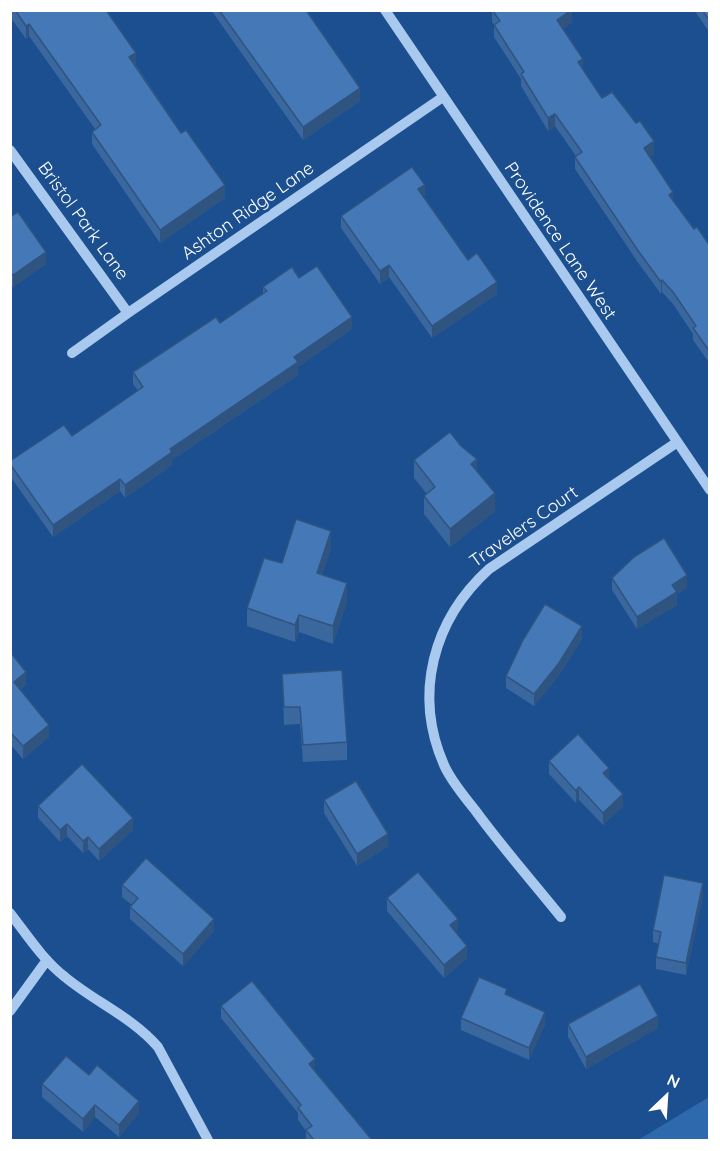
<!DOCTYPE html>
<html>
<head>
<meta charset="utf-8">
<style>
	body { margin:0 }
	#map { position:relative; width:720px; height:1151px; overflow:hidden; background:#1b4f8f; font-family:Quicksand,sans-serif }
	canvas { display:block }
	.frame { position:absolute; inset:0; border:12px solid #fff; pointer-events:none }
	.north { position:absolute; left:636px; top:1067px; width:60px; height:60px; -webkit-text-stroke:4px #1b4f8f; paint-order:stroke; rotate:25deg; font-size:16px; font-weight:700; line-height:24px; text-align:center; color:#fff }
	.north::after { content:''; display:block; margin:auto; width:21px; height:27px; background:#fff; clip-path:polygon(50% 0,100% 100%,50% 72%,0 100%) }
</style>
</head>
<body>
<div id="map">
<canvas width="720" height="1151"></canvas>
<div class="frame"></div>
<div class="north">N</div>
</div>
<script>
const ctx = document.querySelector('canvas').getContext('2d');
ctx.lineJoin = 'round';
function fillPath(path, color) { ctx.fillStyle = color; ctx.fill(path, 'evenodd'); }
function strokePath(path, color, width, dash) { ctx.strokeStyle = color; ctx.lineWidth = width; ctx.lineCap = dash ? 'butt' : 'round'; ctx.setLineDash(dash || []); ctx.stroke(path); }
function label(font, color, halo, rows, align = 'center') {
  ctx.font = font + ' Quicksand,sans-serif'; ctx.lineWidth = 6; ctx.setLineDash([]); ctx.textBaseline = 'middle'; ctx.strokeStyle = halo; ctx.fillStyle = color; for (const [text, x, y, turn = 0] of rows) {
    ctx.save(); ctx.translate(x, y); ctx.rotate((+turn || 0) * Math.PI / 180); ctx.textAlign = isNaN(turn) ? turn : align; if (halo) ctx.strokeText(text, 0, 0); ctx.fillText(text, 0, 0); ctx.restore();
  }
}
fillPath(new Path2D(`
	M709 1097V1140H638Z`), '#2e69ad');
strokePath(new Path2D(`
	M385 10 710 490
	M10 150 128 313
	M72 353 128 313 443 97
	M10 913C27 935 43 960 65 977 95 1002 132 1017 158 1047L208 1140
	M561 917C532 881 502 847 475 810 464 796 451 781 444 765 413 694 433 620 489 569L676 443
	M10 1011 47 960`), '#a9c9ee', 10);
fillPath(new Path2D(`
	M10 10H106L136 65 225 198 160 243 92 144V132L95 129 29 36 26 39 10 17Z
	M211 10H306L360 101 303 140Z
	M491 10H572V22L563 29 583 69 602 98 654 154 649 157 673 201 694 229 710 246V364L693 340V334L673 304 662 292 661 294 639 264 575 169V157L576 156 555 126 548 131 521 86V79L494 37V25L492 22V12Z
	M694 10H710V33Z
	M424 197 468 260 497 294 432 338 389 277 380 284 341 228V216L425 197Z
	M10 215 46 264 13 287 10 284Z
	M299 278 352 329 298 367V375L172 460V465L125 498 120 491 53 537 10 476V461L72 436 138 391 133 384V372L220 323 263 293V287Z
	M414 460 477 471 495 511 450 547 424 514V496L427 494 414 478Z
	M331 548 322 575 347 601 333 644 299 632 295 642 247 626V608L282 563Z
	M612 578 687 588 677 594V605L637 629 612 590Z
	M582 639 559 675 534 706 506 688V676Z
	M11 653 26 684 20 690 49 737 23 759 10 744Z
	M282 674 347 742V760L303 762 300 724 284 725Z
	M710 694V709L708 707V695Z
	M549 761 609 779 623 806 603 825 579 800 576 803 549 774Z
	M324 800 388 846 357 866 324 813Z
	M38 806 133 830 99 861 88 849 83 853 67 836 60 842 38 818Z
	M122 885 214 931 183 966 130 919V907L132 905 122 897Z
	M703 895 686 975 656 969V957L659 944 653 942V930Z
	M387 898 458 931 456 932 467 958 444 978 387 911Z
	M507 995 545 1024 529 1060 461 1030V1018Z
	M221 1006 315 1071 372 1140H306V1131L298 1120V1113L221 1018Z
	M568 1024 658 1028 586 1069 568 1037Z
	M89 1075 139 1113 119 1137 95 1117 83 1132 42 1097V1084Z`), '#3a679d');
fillPath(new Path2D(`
	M572 10V22L557 33V20Z
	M29 24V36L26 39V26Z
	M136 53V65L129 57Z
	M583 59V71L578 62Z
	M360 88V101L303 140V127Z
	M555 114V126L548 131V118Z
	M654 141V154L644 161V148Z
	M225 185V198L160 243V230Z
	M425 185V197L418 201V189Z
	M673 192V204L669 195Z
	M46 252V264L13 287V275Z
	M389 265V277L380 284V271Z
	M662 280V292L661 294V282Z
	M497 282V294L432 338V326Z
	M352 317V329L298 367V375L172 460V465L125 498V485L170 449 294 357Z
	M477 459V477L471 464Z
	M120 479V491L53 537V525Z
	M495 493V511L450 547V529Z
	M331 531V548L317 590V573Z
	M687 575V588L677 594V605L637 629V617L672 585Z
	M347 583V601L333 644V626Z
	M299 615V632L295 642V625Z
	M582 626V639L559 675 534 706V694Z
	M26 672V684L14 695V682Z
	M49 725V737L23 759V746Z
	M609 768V780L603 773Z
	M579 787V800L576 803V791Z
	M623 794V806L603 825V813Z
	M133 818V830L99 861V849Z
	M67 824V836L60 842V830Z
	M388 834V846L357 866V854Z
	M88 837V849L83 853V841Z
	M703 883V895L686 975V963Z
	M214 919V931L183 966V954Z
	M458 919V931L450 937V925Z
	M467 946V958L444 978V965Z
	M545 1012V1024L529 1060V1048Z
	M658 1016V1028L586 1069V1057Z
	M315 1059V1071L309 1076V1064Z
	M139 1101V1113L119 1137V1125Z
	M95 1105V1117L83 1132V1119Z`), '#305480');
const building = new Path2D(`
	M15 10H106L136 53 129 57 181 133 186 130 225 185 160 230 92 132 101 125 29 24 26 26Z
	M219 10H306L360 88 303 127Z
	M492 10H571L557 20 583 59 578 62 602 98 612 92 636 123 640 121 654 141 644 148 673 192 669 195 694 229 697 227 710 246V352L693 328 696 326 673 292 662 280 661 282 639 252 575 157 582 152 555 114 548 118 521 74 524 72 494 25 500 21Z
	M702 10H710V21Z
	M412 167 425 185 418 189 468 260 477 253 497 282 432 326 389 265 380 271 341 216Z
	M18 212 46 252 13 275 10 272V215L12 216Z
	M317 266 352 317 294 357 298 362 170 449 172 452 125 485 120 479 53 525 10 464V461L64 425 72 436 143 387 133 372 216 317 220 323 267 291 263 287 292 267 299 278Z
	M450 432 461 446 477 459 471 464 495 493 450 529 424 496 435 487 414 460Z
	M296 519 331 531 317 573 347 583 333 626 299 615 295 625 247 608 264 558 282 563Z
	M664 538 687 575 672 585 677 592 637 617 612 578 634 557Z
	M545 604 582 626 559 663 534 694 506 676 523 640Z
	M11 653 26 672 14 682 49 725 23 746 10 732Z
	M342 670 347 742 303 745 300 707H284L282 674Z
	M578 734 609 768 603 773 623 794 603 813 579 787 576 791 549 761Z
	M82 764 133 818 99 849 88 837 83 841 67 824 60 830 38 806Z
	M356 781 388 834 357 854 324 800Z
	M146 858 214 919 183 954 130 907 138 898 122 885Z
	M418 872 458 919 450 925 467 946 444 965 387 898Z
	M664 875 703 883 686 963 656 957 661 932 653 930Z
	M479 977 507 989 505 994 545 1012 529 1048 461 1018Z
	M252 981 315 1059 309 1064 372 1140H314L306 1130 312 1126 298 1108 301 1105 221 1006Z
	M640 984 658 1016 586 1057 568 1024Z
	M66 1056 89 1075 97 1065 139 1101 119 1125 95 1105 83 1119 42 1084Z`);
fillPath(building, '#4478b7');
strokePath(building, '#305480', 1.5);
label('18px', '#fff', '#1b4f8f', [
	["Ashton Ridge Lane",248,211,-35],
	["Bristol Park Lane",83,221,54],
	["Providence Lane West",560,241,56],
	["Travelers Court",524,527,-35]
]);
</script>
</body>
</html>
